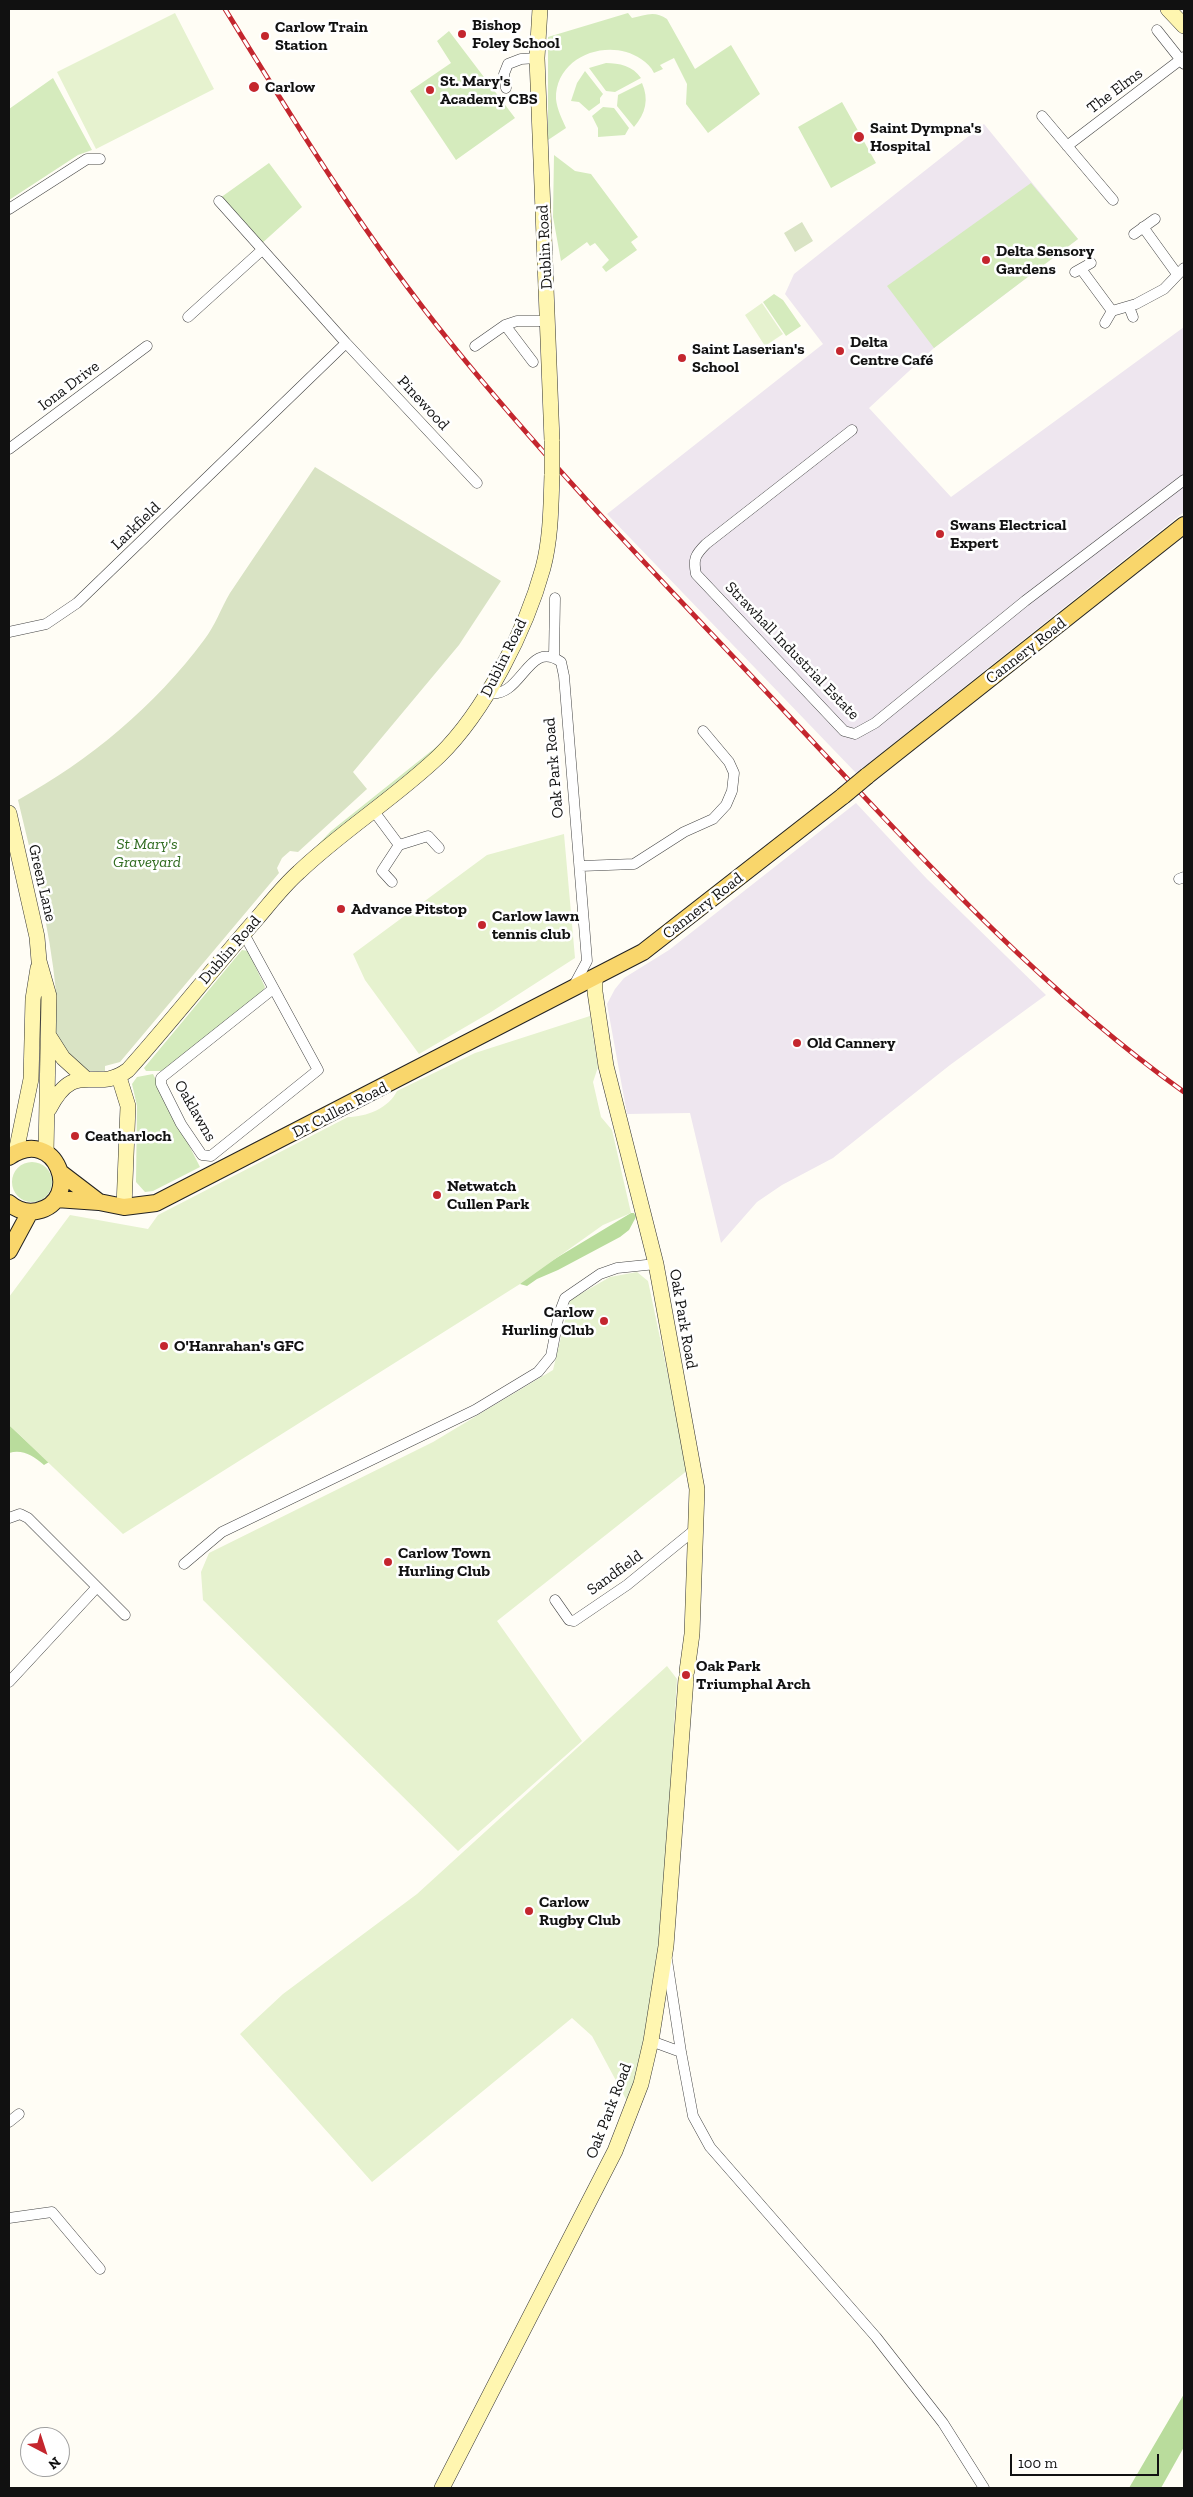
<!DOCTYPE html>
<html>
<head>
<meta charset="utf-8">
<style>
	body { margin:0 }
	#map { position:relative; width:1193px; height:2497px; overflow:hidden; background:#fffdf5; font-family:"Zilla Slab",serif }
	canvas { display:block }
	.frame { position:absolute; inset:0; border:10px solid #111; pointer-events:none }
	.north { position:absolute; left:20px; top:2427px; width:50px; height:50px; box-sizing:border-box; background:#fff; border:1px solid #a0a0a0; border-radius:50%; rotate:140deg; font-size:14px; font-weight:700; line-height:20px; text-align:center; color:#111 }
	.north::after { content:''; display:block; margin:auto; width:18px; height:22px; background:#c4262e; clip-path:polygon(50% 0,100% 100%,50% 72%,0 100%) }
	.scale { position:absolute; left:1010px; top:2454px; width:149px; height:22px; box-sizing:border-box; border:2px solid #111; border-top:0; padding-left:6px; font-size:15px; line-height:18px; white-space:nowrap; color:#111; -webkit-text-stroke:4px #fff; paint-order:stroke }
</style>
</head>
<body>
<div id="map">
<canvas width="1193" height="2497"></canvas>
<div class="frame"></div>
<div class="north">N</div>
<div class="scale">100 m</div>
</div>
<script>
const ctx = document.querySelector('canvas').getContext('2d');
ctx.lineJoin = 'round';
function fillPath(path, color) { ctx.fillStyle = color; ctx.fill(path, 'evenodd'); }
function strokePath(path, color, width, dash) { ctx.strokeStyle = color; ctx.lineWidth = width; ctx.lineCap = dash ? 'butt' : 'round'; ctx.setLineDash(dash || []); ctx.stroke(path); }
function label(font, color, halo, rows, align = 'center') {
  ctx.font = font + ' "Zilla Slab",serif'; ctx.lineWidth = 5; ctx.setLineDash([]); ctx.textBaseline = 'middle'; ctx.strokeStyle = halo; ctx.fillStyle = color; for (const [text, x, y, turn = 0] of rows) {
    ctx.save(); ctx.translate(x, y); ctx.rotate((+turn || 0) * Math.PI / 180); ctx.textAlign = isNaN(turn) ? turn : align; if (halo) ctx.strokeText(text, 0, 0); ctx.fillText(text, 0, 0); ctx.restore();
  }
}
fillPath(new Path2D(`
	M984 124 1078 239 934 348 869 408 951 497 1184 327V512L856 773 607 514 823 344 785 294 794 274Z
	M856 803 927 879 1046 995 950 1065 833 1158 782 1185 757 1202 721 1243 690 1113 627 1114 607 1004 615 989 624 978 669 950Z`), '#eee6ef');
fillPath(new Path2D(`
	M628 13 632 18C645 15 655 10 667 19L695 69 731 45 760 94 708 133 686 104 687 84 674 58 660 65 663 69 654 73C651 67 647 63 641 59 609 37 555 56 556 99 557 109 562 119 566 128L548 140V37Z
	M449 31 515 118 456 160 410 91 451 63 437 41Z
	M606 63C619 63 633 66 641 78L615 92 606 91 589 68Z
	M585 71 603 94 600 98V103L589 111 579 102 571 101 577 83Z
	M53 78 92 150 78 155 9 200V109Z
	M642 83C649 99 646 113 634 127L617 106 618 95Z
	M842 102 876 163 831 188 798 127Z
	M603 107 614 108 629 128 625 135 598 137V128L592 116Z
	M554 155 575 171 591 174 638 237 631 242 637 250 606 272 602 267 609 260 595 243 590 246 587 242 561 261 553 217Z
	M269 163 302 207 260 245 220 198Z
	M1031 183 1078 239 934 348 887 286Z
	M774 294 783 300 801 326 786 336 763 302Z
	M440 744 421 766 308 855 331 831Z
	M242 950 248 951 265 987 262 992 165 1071H146L144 1068Z
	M153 1074 200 1167 153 1191 145 1192 136 1182 137 1106 132 1084 137 1077Z
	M12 1182a20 20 0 1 1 40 0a20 20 0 1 1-40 0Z`), '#d5ebbd');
fillPath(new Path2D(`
	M631 1213H634L636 1217 629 1230 620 1237 558 1270 537 1279 527 1286 520 1284 523 1278Z
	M9 1425 49 1462 44 1465C33 1456 23 1449 9 1453Z
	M1184 2394V2447L1161 2488H1129Z`), '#b9dc9c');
fillPath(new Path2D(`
	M802 222 813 241 795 252 784 233Z
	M315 467 501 581 459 645 353 772 367 789 298 852 290 851 282 858 277 868 279 873 120 1062 105 1066V1071C79 1074 72 1063 59 1041 52 1028 57 1006 56 992 50 927 33 863 18 800 90 760 155 706 204 640 215 626 221 608 230 593 258 551 287 509 315 467Z`), '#d9e3c4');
fillPath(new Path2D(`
	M175 13 214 89 96 149 57 72Z
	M762 303 783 334 765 346 745 315Z
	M564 834 575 958 491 1012 419 1054 365 980 353 954 487 855Z
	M590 1016 598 1067 593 1082 601 1117 612 1130 631 1213 603 1225 520 1284 123 1534 9 1425V1297L70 1215 148 1229 158 1215 348 1117C366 1117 389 1108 397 1091L475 1053Z
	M637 1272 648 1281 688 1470 497 1621 582 1741 458 1851 203 1600 201 1572 209 1553 433 1442 553 1370 570 1300 610 1277Z
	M667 1666 677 1679 661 1934 642 2059 628 2103 592 2036 572 2018 372 2182 240 2034 283 1994 417 1894Z`), '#e6f2cf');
const street = new Path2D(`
	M1157 30 1184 64
	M506 88 504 74 508 64 521 59 537 58
	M1042 116 1113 200
	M1067 146 1184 57
	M219 201 346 343 477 483
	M9 209 87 159H100
	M1143 227 1177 274
	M1134 234 1155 219
	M1081 269 1112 311 1136 304 1164 289 1184 268
	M1075 272 1091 263
	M1129 307 1133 317
	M188 317 262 250
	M1105 323 1112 311
	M475 346 505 325
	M533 362 505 325 517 321H548
	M852 430 706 544C695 555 693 559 696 574L844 731 855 734 875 723 1025 601 1184 480
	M9 449 147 346
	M9 632 46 624 77 603 346 343
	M554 657 555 598
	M489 693C522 699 528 638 561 662L564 676 587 961 573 987
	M373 810 399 845
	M581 866 634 864 684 832 713 819 726 805 732 791 734 773 729 762 703 731
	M1179 879 1184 877
	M392 882 382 871 399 845 428 836 439 848
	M244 934 318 1070 211 1156 202 1155 181 1124 161 1084V1078L273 989
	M9 1518 20 1514 28 1518 125 1615
	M184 1564 222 1532 475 1410 538 1372 551 1356 559 1314 565 1298 600 1274 617 1268 656 1264
	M555 1600 569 1620 574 1621 627 1585 697 1528
	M9 1682 97 1587
	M667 1960 681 2052 693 2116 710 2147 876 2337 943 2423 984 2488
	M651 2041 681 2052
	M9 2122 19 2114
	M9 2218 52 2212 100 2269`);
const secondary = new Path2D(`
	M540 9 537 58 552 441
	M1168 9 1184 26
	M9 813 37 937 39 961 49 996 46 1153
	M595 977V992L606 1066 656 1264 697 1489 692 1634 687 1671
	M49 1036 63 1058 85 1078
	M119 1077 128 1106 124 1207
	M49 1109C76 1057 95 1095 128 1070 171 1022 211 971 253 923 268 906 282 887 299 872 343 830 395 798 439 756 485 711 526 630 543 568 551 538 551 505 552 474
	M16 1152 31 1079 33 999 38 968
	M442 2488 615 2151 641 2084 651 2041 666 1946 686 1679`);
const primary = new Path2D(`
	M867 776 1184 525
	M9 1157C56 1124 84 1201 37 1211 27 1213 17 1210 9 1203
	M61 1173 99 1202
	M56 1199 99 1202 124 1207 156 1203 643 952 843 796
	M9 1251 30 1212`);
strokePath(street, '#444', 11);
strokePath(secondary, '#333', 16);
strokePath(primary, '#222', 18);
strokePath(street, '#fff', 10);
strokePath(secondary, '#fff6b0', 15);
strokePath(primary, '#f9d66b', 16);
const rail = new Path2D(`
	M225 9C295 123 365 237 450 342 555 472 673 592 788 715 912 848 1036 986 1184 1092`);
strokePath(rail, '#c4262e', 5);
strokePath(rail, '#fff', 3, [9]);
const secondaryBridge = new Path2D(`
	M552 474V441`);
const primaryBridge = new Path2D(`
	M843 796 867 776`);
strokePath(secondaryBridge, '#333', 16, []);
strokePath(primaryBridge, '#222', 18, []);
strokePath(secondaryBridge, '#fff6b0', 15);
strokePath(primaryBridge, '#f9d66b', 16);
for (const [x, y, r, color] of [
	[462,34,5,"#c4262e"],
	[265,36,5,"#c4262e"],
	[254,87,6,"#c4262e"],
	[430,90,5,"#c4262e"],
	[859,137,6,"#c4262e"],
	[986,260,5,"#c4262e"],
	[840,351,5,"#c4262e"],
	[682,358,5,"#c4262e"],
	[940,534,5,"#c4262e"],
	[341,909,5,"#c4262e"],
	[482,925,5,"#c4262e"],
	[797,1043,5,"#c4262e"],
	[75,1136,5,"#c4262e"],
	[437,1195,5,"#c4262e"],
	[604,1321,5,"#c4262e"],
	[164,1346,5,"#c4262e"],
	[388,1562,5,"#c4262e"],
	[686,1675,5,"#c4262e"],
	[529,1911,5,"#c4262e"]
]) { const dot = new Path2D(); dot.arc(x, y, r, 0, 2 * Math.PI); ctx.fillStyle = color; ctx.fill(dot); strokePath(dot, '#fff', 2); }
label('bold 16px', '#111', '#fff', [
	["Bishop",472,25],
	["Foley School",472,43],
	["Carlow Train",275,27],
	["Station",275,45],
	["St. Mary's",440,81],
	["Academy CBS",440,99],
	["Carlow",265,87],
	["Saint Dympna's",870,128],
	["Hospital",870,146],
	["Delta Sensory",996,251],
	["Gardens",996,269],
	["Delta",850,342],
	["Centre Café",850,360],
	["Saint Laserian's",692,349],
	["School",692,367],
	["Swans Electrical",950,525],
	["Expert",950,543],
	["Advance Pitstop",351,909],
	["Carlow lawn",492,916],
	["tennis club",492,934],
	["Old Cannery",807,1043],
	["Ceatharloch",85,1136],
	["Netwatch",447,1186],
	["Cullen Park",447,1204],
	["Carlow",594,1312,"right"],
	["Hurling Club",594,1330,"right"],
	["O'Hanrahan's GFC",174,1346],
	["Carlow Town",398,1553],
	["Hurling Club",398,1571],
	["Oak Park",696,1666],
	["Triumphal Arch",696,1684],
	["Carlow",539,1902],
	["Rugby Club",539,1920]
], 'left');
label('16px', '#111', '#fff', [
	["The Elms",1115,91,-37],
	["Dublin Road",545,247,-93],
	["Iona Drive",69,386,-37],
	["Pinewood",423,403,47],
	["Larkfield",136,526,-44],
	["Strawhall Industrial Estate",792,651,46],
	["Cannery Road",1026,651,-38],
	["Dublin Road",504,658,-64],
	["Oak Park Road",554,768,-95],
	["Green Lane",42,883,77],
	["Cannery Road",703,906,-38],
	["Dublin Road",230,950,-49],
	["Dr Cullen Road",340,1110,-27],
	["Oaklawns",195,1111,60],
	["Oak Park Road",683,1319,80],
	["Sandfield",615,1573,-36],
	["Oak Park Road",609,2111,-69]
]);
label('italic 16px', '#2f6b1f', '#fff', [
	["St Mary's",147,844],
	["Graveyard",147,862]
]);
</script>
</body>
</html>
